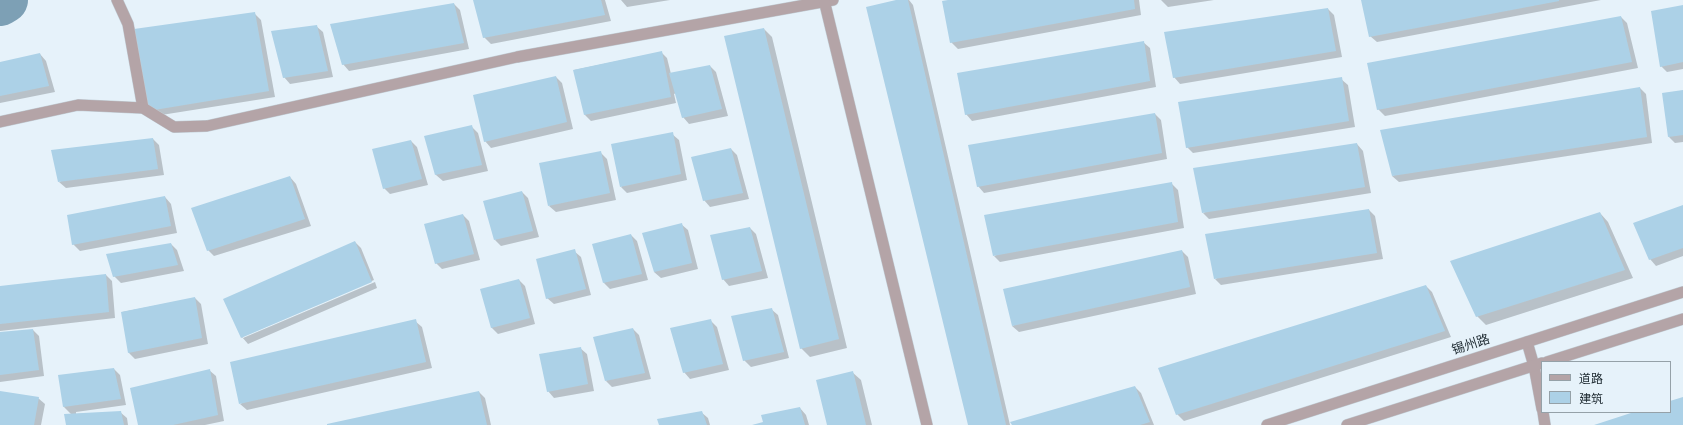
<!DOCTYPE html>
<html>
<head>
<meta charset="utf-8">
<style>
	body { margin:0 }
	#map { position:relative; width:1683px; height:425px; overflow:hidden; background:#e6f2fa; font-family:Merriweather,"Noto Sans SC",serif }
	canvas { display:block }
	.legend { position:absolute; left:1541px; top:361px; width:130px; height:52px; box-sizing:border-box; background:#e6f2fa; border:1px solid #95a1a8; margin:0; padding:5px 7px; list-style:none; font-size:12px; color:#1b272e }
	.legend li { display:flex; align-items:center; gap:8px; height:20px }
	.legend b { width:20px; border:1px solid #95a1a8 }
</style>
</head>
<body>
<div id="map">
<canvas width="1683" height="425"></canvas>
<ul class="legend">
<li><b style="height:5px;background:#b4a4a7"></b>道路</li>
<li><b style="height:11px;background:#acd1e7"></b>建筑</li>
</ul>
</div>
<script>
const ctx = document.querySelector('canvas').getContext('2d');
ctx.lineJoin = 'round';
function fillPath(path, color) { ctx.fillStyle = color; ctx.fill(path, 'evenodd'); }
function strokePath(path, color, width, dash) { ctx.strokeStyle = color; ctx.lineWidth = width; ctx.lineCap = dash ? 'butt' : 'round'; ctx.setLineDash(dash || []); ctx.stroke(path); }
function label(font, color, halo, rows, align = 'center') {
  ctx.font = font + ' Merriweather,"Noto Sans SC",serif'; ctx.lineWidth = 3; ctx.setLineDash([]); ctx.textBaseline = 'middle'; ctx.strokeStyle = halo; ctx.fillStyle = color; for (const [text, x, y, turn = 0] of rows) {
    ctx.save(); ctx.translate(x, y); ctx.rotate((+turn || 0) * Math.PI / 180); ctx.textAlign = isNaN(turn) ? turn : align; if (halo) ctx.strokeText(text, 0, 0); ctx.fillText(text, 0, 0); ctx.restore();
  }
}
fillPath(new Path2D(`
	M0 0H7L0 4Z
	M474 0H605L611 21 491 44 484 37Z
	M621 0H670L627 7Z
	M900 0H909L913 5 1010 425H969Z
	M954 0H1139L1141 15 958 49 951 42Z
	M1161 0H1214L1168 7Z
	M1362 0H1601L1377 42 1370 36Z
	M454 4 460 10 469 49 349 71 343 64Z
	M1683 6V69L1667 72 1661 66Z
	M1328 9 1334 15 1342 57 1180 84 1174 77Z
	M254 13 261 20 275 97 155 116 149 110Z
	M1621 17 1627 23 1638 68 1385 116 1378 109Z
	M316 26 323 32 333 77 290 84 284 77Z
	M764 29 772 37 847 348 810 357 801 348Z
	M1143 42 1150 48 1156 87 972 121 966 114Z
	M661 52 667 58 671 74 710 66 716 72 728 116 689 124 683 117 676 93 674 94 676 103 591 121 585 115 574 70Z
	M40 54 46 61 55 92 0 103V63Z
	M556 77 562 83 573 129 491 148 485 141Z
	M1341 79 1348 85 1355 127 1193 153 1187 147Z
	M1640 88 1646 94 1652 143 1399 182 1392 176Z
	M1683 91V142L1675 143 1669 137Z
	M1155 114 1161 120 1167 159 984 193 978 186Z
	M472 127 478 133 488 171 443 181 436 175 426 137Z
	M672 134 679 140 687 180 627 193 621 187Z
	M153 139 159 145 164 175 66 188 59 182Z
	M411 141 417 147 428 185 390 194 384 188Z
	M1357 144 1363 151 1371 193 1209 219 1203 213Z
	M731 149 737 155 749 199 710 207 704 200Z
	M601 153 607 159 616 200 556 212 549 206Z
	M290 177 296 184 311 226 214 256 208 250Z
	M1171 183 1178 190 1184 228 1000 262 994 256Z
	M522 192 528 198 539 237 501 246 495 240Z
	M165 197 171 204 177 233 80 251 73 244Z
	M1683 206V256L1656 266 1650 259Z
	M1369 210 1375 216 1383 259 1221 285 1215 279Z
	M1600 213 1608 222 1633 278 1486 325 1477 316Z
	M463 215 469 221 480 260 442 269 436 263Z
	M681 224 688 230 698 269 661 278 654 272Z
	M750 228 756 234 768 278 729 286 723 279Z
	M631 235 637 241 648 280 610 289 604 283 593 245Z
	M355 242 361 248 374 280 243 336V338L375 282 377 288 248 344 242 337 225 300Z
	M171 244 177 250 184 271 121 283 114 276Z
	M574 251 581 257 591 295 554 304 547 298Z
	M1182 251 1188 257 1196 294 1019 332 1012 326Z
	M106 275 112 281 115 318 0 331V287Z
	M519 280 525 286 535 324 498 334 491 327Z
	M1426 286 1432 292 1451 337 1184 421 1177 414Z
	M195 298 201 304 208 344 135 359 129 353 122 312Z
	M771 309 778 315 789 358 751 367 744 360Z
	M710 320 717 327 729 370 690 379 684 372Z
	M415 321 422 327 432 368 247 410 240 404Z
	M633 329 639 335 651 379 612 387 606 381Z
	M33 330 39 336 44 376 0 382V333Z
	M580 348 587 354 594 391 554 398 548 391Z
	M114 369 120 375 126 405 76 412V414L120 412 127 418 128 425H67L71 414 64 407 59 376Z
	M209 370 216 376 224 421 205 425H139Z
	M852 372 861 380 872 425H828Z
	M1135 387 1141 393 1154 425H1013Z
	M0 392 38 398 45 404 41 425H0Z
	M479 392 485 398 491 425H329Z
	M800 408 806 415 809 425H754L764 423Z
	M701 412 708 418 710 425H660Z`), '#0003');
strokePath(new Path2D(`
	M0 3 5 0`), '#7da0b5', 46);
fillPath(new Path2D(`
	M473 0H601L605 15 483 38Z
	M896 0H908L1006 425H968L866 7Z
	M948 0H1134L1135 9 950 43 942 1Z
	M1361 0H1559V1L1369 37Z
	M454 3 464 43 342 65 330 24Z
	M1683 5V62L1660 67 1651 11Z
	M1328 8 1336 51 1173 78 1164 32Z
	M255 12 269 91 148 111 134 29Z
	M1621 16 1632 62 1377 110 1367 63Z
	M317 25 328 71 283 78 271 31Z
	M764 28 839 339 800 349 724 36Z
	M1144 41 1150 81 965 115 957 73Z
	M662 51 671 97 584 115 573 70Z
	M40 53 49 86 0 96V62Z
	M710 65 722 109 682 118 669 73Z
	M556 76 567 122 484 142 473 95Z
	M1342 77 1349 121 1186 148 1178 102Z
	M1640 87 1647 137 1392 176 1380 130Z
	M1683 90V135L1668 137 1662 93Z
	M1155 113 1162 153 977 187 968 145Z
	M472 125 482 165 435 175 424 136Z
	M673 132 681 174 620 187 611 144Z
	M153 138 158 169 58 182 51 150Z
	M411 140 422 179 383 189 372 149Z
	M1357 143 1365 187 1202 213 1193 168Z
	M731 148 743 193 703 201 691 157Z
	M601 151 610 193 548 206 539 163Z
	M290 176 305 219 207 251 191 208Z
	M1172 182 1178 222 993 256 984 215Z
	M522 191 533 231 494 240 483 201Z
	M165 196 171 226 72 245 67 215Z
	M1683 205V248L1649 260 1633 223Z
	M1369 209 1377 253 1214 279 1205 234Z
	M1600 212 1625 270 1476 317 1450 261Z
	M463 214 474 254 435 264 424 224Z
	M682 223 692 263 654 272 642 233Z
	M750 227 762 271 722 280 710 235Z
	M631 234 642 274 603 283 592 244Z
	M355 241 372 282 241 338 223 299Z
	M171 243 178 265 113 277 106 254Z
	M575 249 586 289 546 299 536 259Z
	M1182 250 1190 287 1012 326 1003 289Z
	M106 274 109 312 0 324V286Z
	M519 279 530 318 491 328 480 289Z
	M1426 285 1445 331 1176 415 1158 368Z
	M195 297 202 338 128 353 121 312Z
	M772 308 784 352 743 361 731 316Z
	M416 319 426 362 239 404 230 362Z
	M711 319 723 364 683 373 670 328Z
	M633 328 645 373 605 381 593 337Z
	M33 329 39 370 0 375V332Z
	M581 347 588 384 547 392 539 354Z
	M114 368 121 399 63 407 58 375Z
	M210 369 218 415 173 425H138L130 388Z
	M853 371 866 425H827L816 380Z
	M1135 386 1150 422 1140 425H1012L1010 422Z
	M0 391 39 397 34 425H0Z
	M479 391 487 425H327V424Z
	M1683 397V425H1594L1634 412H1670V401Z
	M800 407 805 425H752L763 422 761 415Z
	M121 411 124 425H66L64 414Z
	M702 411 707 425H659L657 419Z`), '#acd1e7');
const service = new Path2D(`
	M117 0 128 24 143 108`);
const minor = new Path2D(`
	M0 122 78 105 143 108 174 127 207 126 517 57 833 0
	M1527 342 1534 366 1542 409
	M1543 412 1545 425`);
const tertiary = new Path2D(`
	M824 0 927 425
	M1547 362 1683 319
	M1267 425 1683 292
	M1347 425 1542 363`);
strokePath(service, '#c1cdd5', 12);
strokePath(minor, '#c1cdd5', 12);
strokePath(tertiary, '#c1cdd5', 12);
strokePath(service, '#b4a4a7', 11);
strokePath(minor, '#b4a4a7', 11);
strokePath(tertiary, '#b4a4a7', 11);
label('13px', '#1b272e', '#e6f2fa', [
	["锡州路",1471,345,-18]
]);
</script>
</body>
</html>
